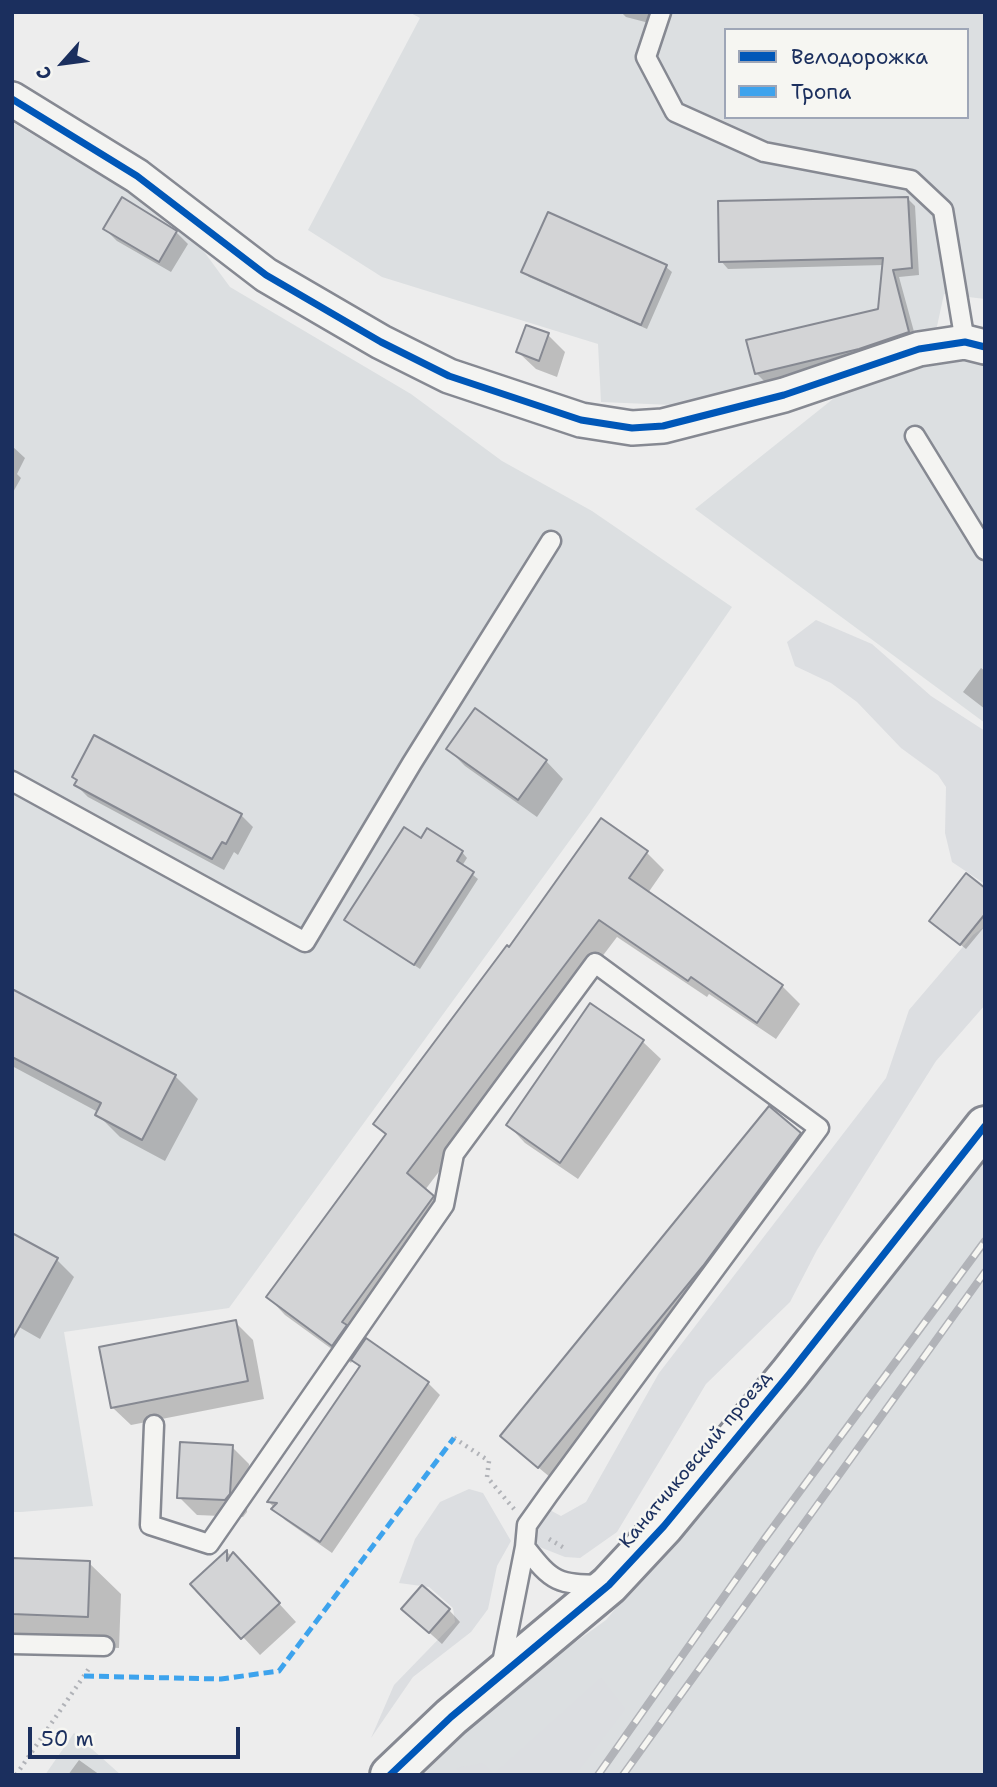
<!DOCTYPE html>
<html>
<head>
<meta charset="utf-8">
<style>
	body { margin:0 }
	#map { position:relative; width:997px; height:1787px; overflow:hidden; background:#ededed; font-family:"Shantell Sans",sans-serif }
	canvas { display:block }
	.frame { position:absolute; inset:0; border:14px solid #1b2f5e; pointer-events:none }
	.legend { position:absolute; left:724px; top:28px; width:245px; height:91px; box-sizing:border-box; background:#f6f6f2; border:2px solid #9ea6b7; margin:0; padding:9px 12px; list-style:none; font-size:21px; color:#1b2f5e }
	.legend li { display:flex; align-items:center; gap:14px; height:35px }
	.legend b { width:35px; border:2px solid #9ea6b7 }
	.north { position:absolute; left:28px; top:28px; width:70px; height:70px; -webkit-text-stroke:5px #f6f6f2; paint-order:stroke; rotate:242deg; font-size:19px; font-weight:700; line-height:28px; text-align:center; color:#1b2f5e }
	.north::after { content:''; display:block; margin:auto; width:24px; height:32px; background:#1b2f5e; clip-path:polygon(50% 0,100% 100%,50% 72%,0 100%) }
	.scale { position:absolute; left:28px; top:1727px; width:212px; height:32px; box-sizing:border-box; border:4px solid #1b2f5e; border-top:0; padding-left:9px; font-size:21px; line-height:24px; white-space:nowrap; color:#1b2f5e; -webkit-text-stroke:5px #f6f6f2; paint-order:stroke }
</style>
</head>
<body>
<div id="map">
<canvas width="997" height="1787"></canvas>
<div class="frame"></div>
<ul class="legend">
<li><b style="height:9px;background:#0057b8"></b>Велодорожка</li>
<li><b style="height:9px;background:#3da3ed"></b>Тропа</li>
</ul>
<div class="north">С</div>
<div class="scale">50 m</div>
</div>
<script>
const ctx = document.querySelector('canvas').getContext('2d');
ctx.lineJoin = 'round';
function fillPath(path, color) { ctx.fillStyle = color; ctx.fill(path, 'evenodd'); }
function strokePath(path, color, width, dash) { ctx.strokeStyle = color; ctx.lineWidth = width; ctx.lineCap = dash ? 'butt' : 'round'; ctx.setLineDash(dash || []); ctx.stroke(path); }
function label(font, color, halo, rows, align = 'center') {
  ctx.font = font + ' "Shantell Sans",sans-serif'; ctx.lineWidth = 5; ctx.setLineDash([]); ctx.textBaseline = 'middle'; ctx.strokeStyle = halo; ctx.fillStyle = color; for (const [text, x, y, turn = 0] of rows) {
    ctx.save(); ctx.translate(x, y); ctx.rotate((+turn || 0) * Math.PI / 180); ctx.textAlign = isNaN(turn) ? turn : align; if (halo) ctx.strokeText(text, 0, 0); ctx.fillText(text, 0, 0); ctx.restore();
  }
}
fillPath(new Path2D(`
	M409 12H985V299L944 294 936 331 696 406 601 402 598 344 382 277 308 230 420 18ZM726 30H967V117H726Z
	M12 122 186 227 230 287 411 394 502 461 592 511 732 607 589 814 229 1308 64 1332 93 1506 21 1512H12Z
	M958 355 985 360V723L695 509 853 383Z
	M985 1161V1775H416L451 1732 606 1620Z
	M74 1733 121 1775H45Z`), '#dcdfe1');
fillPath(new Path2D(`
	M816 620 872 644 931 696 985 731V884L952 862 945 833 946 787 938 775 901 748 857 702 831 683 795 666 787 642Z
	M985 926V1005L936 1061 817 1250 790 1302 706 1384 617 1532 580 1558 565 1557 537 1546 534 1515 548 1509 561 1516 586 1502 659 1373 886 1078 909 1010 973 935Z
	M469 1489 483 1493 511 1541 497 1566 488 1609 471 1632 413 1677 371 1738 394 1685 455 1622 453 1608 429 1587 399 1583 415 1539 440 1502Z
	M601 1678 625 1709 575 1775H463L456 1768 483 1763 494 1774Z`), '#dcdee1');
fillPath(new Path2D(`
	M621 12H652L649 23 626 17Z
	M908 199 915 206 919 275 899 277 916 339 867 356 764 381 756 373 880 311 884 265 728 269 721 261Z
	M105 229 176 232 188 244 171 272 117 241Z
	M666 267 672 272 647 329 529 277 523 271Z
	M548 335 565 352 557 377 536 369 518 352Z
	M12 446 25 458 17 474 21 478 12 494Z
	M981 668 985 671V709L963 692Z
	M448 749 546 761 563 779 537 817 465 766Z
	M74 777 241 815 253 827 238 855 234 852 224 870 88 797 76 785 78 781Z
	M422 840 462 852 467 858 462 866 478 879 420 969 346 920Z
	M647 853 664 870 648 893 782 986 800 1004 776 1039 709 994 707 997 617 937 425 1190 451 1215 359 1340 364 1344 366 1340 428 1383 440 1395 332 1553 285 1520 269 1502 361 1368 353 1359 351 1363 285 1315 268 1297 387 1135 375 1123 510 950Z
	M985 890V926L966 949 937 926Z
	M12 991 175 1076 198 1099 165 1161 120 1137 97 1114 98 1112 12 1066Z
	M590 1005 643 1042 661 1059 578 1179 525 1143 508 1125Z
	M800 1134 812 1146 551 1478 514 1447Z
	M57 1260 74 1277 40 1339 12 1323Z
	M235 1322 253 1340 264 1399 131 1425 113 1408Z
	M232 1447 249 1464 247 1512 243 1517 197 1515 179 1497Z
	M227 1552 250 1572 296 1622 260 1655 193 1584Z
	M12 1560 89 1563 121 1594 119 1648 12 1644Z
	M403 1609 449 1610 460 1622 442 1644Z
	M79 1760 100 1775H68Z`), '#0003');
const building = new Path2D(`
	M122 197 177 231 159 262 103 229Z
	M908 197 912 268 893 270 909 332 859 349 755 374 746 340 878 309 883 258 719 262 718 201Z
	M548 212 667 265 641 325 521 272Z
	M526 325 549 333 539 361 516 352Z
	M475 708 547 760 518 800 446 749Z
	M94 735 242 814 226 844 222 842 212 859 74 785 77 780 72 777Z
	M601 818 648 851 629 878 783 985 757 1023 691 977 688 981 599 920 407 1173 434 1196 342 1322 347 1325 332 1346 266 1297 386 1134 373 1124 507 945 509 947Z
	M404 827 421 838 427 828 463 851 457 861 474 872 414 965 344 920Z
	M966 873 985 888V914L960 945 929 921Z
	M12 989 176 1075 142 1140 95 1115 101 1103 12 1057Z
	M590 1003 644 1040 560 1163 506 1125Z
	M769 1106 801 1133 703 1266 538 1468 500 1436Z
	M12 1233 58 1258 12 1340Z
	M236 1320 248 1381 111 1408 99 1347Z
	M366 1338 429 1382 320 1542 271 1509 277 1503 267 1502 360 1366 351 1360Z
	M180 1442 233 1445 230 1494 225 1500 177 1498Z
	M227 1550V1561L233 1552 280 1603 241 1639 190 1584Z
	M12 1558 90 1561 88 1617 12 1614Z
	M422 1585 450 1609 429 1633 401 1609Z`);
fillPath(building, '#d3d4d6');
strokePath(building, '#868992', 2);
const lane = new Path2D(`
	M661 12 646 57 675 112 764 152 911 180 943 210 965 342
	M915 436 985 550
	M12 781 305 942 412 763 551 541
	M154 1425 150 1525 209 1544 444 1205 454 1154 595 963 819 1128 549 1494 527 1525 525 1547
	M12 1644 104 1646
	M501 1668 525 1547C553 1583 557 1584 602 1585`);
const street = new Path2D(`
	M12 99 137 176 266 275 381 342 449 376 581 420 632 428 663 426 784 395 919 349 965 342 985 347`);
const secondary = new Path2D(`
	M390 1775 451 1717 609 1585 664 1526 790 1373 985 1126`);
strokePath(lane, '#868992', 23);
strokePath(street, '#868992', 38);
strokePath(secondary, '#868992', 44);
strokePath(new Path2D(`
	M454 1438 489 1461 487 1477 514 1509
	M549 1539 566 1549
	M16 1775 90 1667`), '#b1b3b8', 4.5, [2, 5]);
strokePath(lane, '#f4f4f2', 18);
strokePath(street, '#f4f4f2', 33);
strokePath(secondary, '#f4f4f2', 38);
const rail = new Path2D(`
	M598 1775 763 1541 985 1241
	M623 1775 985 1272`);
strokePath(rail, '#b1b3b8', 8);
strokePath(rail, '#f6f6f2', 5, [16]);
strokePath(new Path2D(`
	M84 1676 221 1679 279 1671 454 1438`), '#3da3ed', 5, [10, 5]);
strokePath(new Path2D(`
	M12 99 137 176 266 275 381 342 449 376 581 420 632 428 663 426 784 395 919 349 965 342 985 347
	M390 1775 451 1717 609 1585 664 1526 790 1373 985 1126`), '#0057b8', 7);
label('19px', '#1b2f5e', '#f6f6f2', [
	["Канатчиковский проезд",696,1460,-50]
]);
</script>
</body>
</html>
